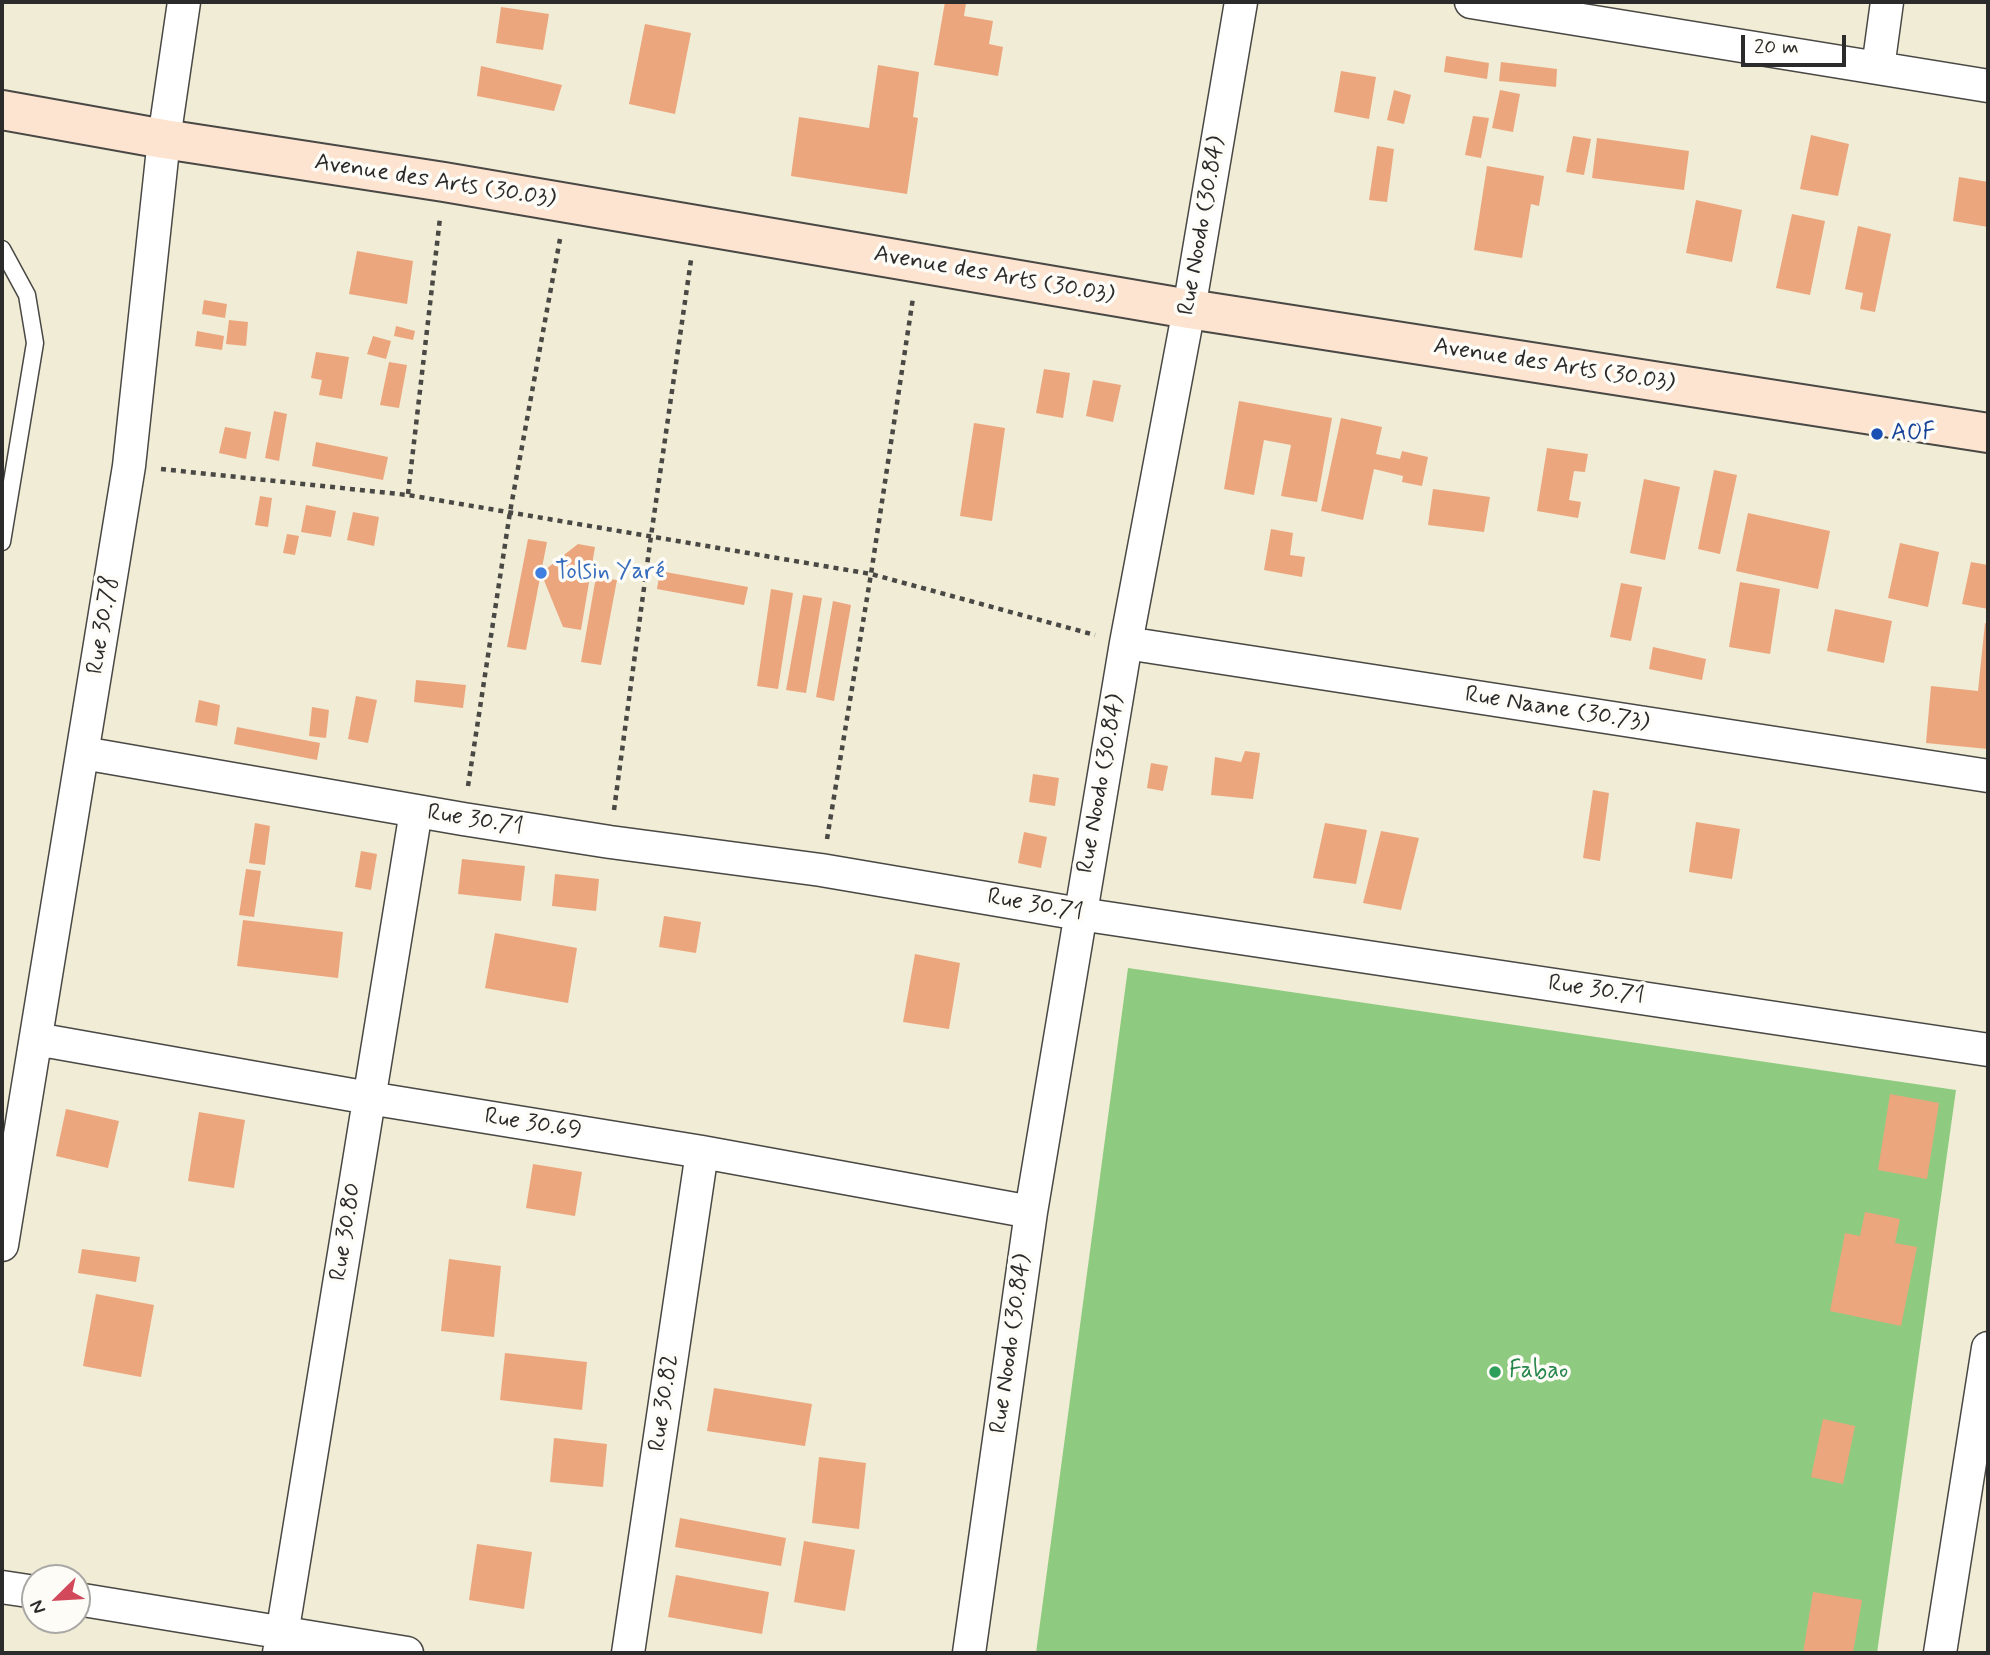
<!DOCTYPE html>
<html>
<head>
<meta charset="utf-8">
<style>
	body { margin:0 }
	#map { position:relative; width:1990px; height:1655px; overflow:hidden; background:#f0ecd5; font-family:Mynerve,sans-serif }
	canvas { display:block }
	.frame { position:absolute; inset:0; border:4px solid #2b2b2b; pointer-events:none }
	.north { position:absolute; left:21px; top:1564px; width:70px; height:70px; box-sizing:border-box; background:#fdfcf7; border:2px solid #a9a8a5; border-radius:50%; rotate:246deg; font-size:19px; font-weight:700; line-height:28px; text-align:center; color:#2b2b2b }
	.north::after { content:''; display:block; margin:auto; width:24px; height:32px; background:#d1495b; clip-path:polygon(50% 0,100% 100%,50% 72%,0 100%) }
	.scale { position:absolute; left:1741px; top:35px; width:105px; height:32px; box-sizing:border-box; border:4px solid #2b2b2b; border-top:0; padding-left:9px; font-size:21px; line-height:24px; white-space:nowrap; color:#2b2b2b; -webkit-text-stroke:5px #fdfcf7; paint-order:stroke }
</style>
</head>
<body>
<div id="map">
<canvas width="1990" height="1655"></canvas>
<div class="frame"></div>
<div class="north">N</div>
<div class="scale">20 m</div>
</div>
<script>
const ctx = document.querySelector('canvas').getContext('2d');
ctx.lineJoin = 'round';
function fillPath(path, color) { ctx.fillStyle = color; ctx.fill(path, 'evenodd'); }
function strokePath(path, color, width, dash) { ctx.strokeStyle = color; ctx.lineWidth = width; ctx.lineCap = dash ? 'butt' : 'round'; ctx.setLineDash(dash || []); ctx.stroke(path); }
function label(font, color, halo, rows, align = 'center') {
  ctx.font = font + ' Mynerve,sans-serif'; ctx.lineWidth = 7; ctx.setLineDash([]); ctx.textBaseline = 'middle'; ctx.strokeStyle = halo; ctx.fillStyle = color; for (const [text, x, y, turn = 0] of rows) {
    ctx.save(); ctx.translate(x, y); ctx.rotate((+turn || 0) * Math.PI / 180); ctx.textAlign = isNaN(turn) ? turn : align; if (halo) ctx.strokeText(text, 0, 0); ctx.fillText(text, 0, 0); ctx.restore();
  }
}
fillPath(new Path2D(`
	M1128 968 1956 1090 1877 1653H1036Z`), '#8ecb80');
fillPath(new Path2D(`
	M945 2 966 3 964 16 993 21 989 44 1003 47 998 76 934 65Z
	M501 7 549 14 543 50 496 43Z
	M645 24 691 33 675 114 629 104Z
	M1446 56 1489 63 1487 79 1444 72Z
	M1501 62 1557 69 1556 87 1499 81Z
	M878 65 919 72 913 117 918 118 907 194 791 176 799 117 869 128Z
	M481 66 562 85 554 111 477 96Z
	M1341 71 1376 77 1369 119 1334 112Z
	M1394 90 1411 95 1404 124 1387 120Z
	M1500 90 1520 94 1513 132 1492 128Z
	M1473 116 1489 118 1481 158 1465 155Z
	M1811 135 1849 144 1838 196 1800 189Z
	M1573 136 1591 139 1584 175 1566 172Z
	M1597 138 1689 151 1684 190 1592 178Z
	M1377 146 1394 149 1387 202 1369 200Z
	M1487 166 1544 176 1539 206 1531 204 1522 258 1474 250Z
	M1959 177 1988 182V227L1953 221Z
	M1696 200 1742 210 1732 262 1686 253Z
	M1792 214 1825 221 1810 295 1776 288Z
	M1858 226 1891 234 1875 312 1860 309 1863 293 1845 289Z
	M357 251 413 261 407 304 349 294Z
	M204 300 227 304 225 318 202 314Z
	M229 320 248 322 246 346 226 344Z
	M396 326 415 331 413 340 394 336Z
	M197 331 224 336 222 350 195 346Z
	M373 336 391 341 386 359 367 354Z
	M316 352 349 357 342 399 319 395 322 380 311 378Z
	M389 362 407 365 399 408 380 405Z
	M1044 369 1070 373 1063 418 1036 413Z
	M1093 380 1121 385 1113 422 1086 416Z
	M1239 401 1332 418 1317 502 1281 496 1291 445 1264 440 1254 495 1224 489Z
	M274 411 287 414 279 461 265 458Z
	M1341 418 1382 427 1376 454 1400 459 1402 451 1428 457 1422 486 1402 482 1403 476 1374 469 1363 520 1321 511Z
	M974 423 1005 428 992 521 960 516Z
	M225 427 251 432 246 459 219 453Z
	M316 442 388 457 383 480 312 466Z
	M1547 448 1588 454 1585 472 1574 471 1569 500 1581 502 1578 518 1537 511Z
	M1714 470 1737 475 1720 554 1698 549Z
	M1644 479 1680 487 1665 560 1630 553Z
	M1433 489 1490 497 1484 532 1428 525Z
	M260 496 272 498 268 527 255 525Z
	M306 505 336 511 331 537 301 532Z
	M353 512 379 517 374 546 347 540Z
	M1748 513 1830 531 1818 589 1736 571Z
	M1271 529 1293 533 1290 555 1305 557 1302 577 1264 570Z
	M287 534 299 536 295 555 283 553Z
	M528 539 547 542 526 650 507 647Z
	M1900 543 1939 552 1928 607 1888 598Z
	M578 544 595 547 581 630 563 627 541 573Z
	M1971 562 1988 565V609L1962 604Z
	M660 571 748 587 744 605 657 589Z
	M596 577 617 580 601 665 581 662Z
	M1740 582 1780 589 1770 654 1729 647Z
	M1621 583 1642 587 1631 641 1610 637Z
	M771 589 793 593 778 689 757 686Z
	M803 595 822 598 806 693 786 690Z
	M833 601 851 605 834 701 816 697Z
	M1835 609 1892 621 1884 663 1827 651Z
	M1985 623 1988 624V749L1926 743 1931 686 1978 691Z
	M1653 647 1706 659 1702 680 1649 669Z
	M416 680 466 685 463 708 414 702Z
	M356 696 377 700 368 743 348 739Z
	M199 700 220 705 217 726 195 722Z
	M312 707 329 710 326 738 309 736Z
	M237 727 320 743 317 760 234 744Z
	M1245 751 1260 753 1253 799 1211 795 1215 757 1241 762Z
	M1151 763 1168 766 1163 791 1147 788Z
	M1033 774 1059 778 1055 806 1029 802Z
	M1593 790 1609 793 1600 861 1583 858Z
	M1696 822 1740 829 1732 879 1689 872Z
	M255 823 270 826 265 865 249 863Z
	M1325 823 1367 830 1356 884 1313 878Z
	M1381 831 1419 838 1401 910 1363 903Z
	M1024 832 1047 837 1041 868 1018 863Z
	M361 851 377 854 371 890 355 887Z
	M462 859 525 866 521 901 458 894Z
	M246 869 261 871 254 917 239 915Z
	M555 874 599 879 596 911 552 906Z
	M664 916 701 922 696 953 659 947Z
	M243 920 343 932 338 978 237 966Z
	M495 933 577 948 568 1003 485 988Z
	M915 954 960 963 949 1029 903 1022Z
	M1890 1094 1939 1103 1927 1179 1878 1170Z
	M66 1109 119 1121 108 1168 56 1156Z
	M199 1112 245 1120 234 1188 188 1181Z
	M533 1164 582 1172 575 1216 526 1208Z
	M1865 1212 1900 1219 1895 1243 1917 1247 1901 1326 1830 1311 1845 1233 1860 1236Z
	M82 1249 140 1257 136 1282 78 1273Z
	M449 1259 501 1266 494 1337 441 1331Z
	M96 1294 154 1305 141 1377 83 1366Z
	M505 1353 587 1362 582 1410 500 1400Z
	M714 1388 812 1404 805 1446 707 1431Z
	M1823 1419 1855 1426 1843 1484 1811 1477Z
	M554 1438 607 1444 603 1487 550 1482Z
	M819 1457 866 1463 859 1529 812 1523Z
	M680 1518 786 1538 781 1566 675 1547Z
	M804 1541 855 1550 845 1611 794 1602Z
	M477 1544 532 1552 524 1609 469 1600Z
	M676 1575 769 1592 762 1634 668 1617Z
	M1813 1592 1862 1600 1853 1653H1803Z`), '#eca67e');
const lane = new Path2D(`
	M2 249 27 295 35 343 2 542`);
const street = new Path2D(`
	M1471 2 1988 86
	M1878 68 1887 2
	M1126 643 1988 776
	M83 753 463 819 610 842 821 870 1080 914 1988 1050
	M36 1039 369 1098 702 1152 1031 1212
	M2 1245 129 466 164 139 184 2
	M2 1587 35 1592
	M77 1599 407 1653
	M279 1653 416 811
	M628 1653 702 1152
	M969 1653 1031 1212 1126 643 1189 309 1241 2
	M1940 1653 1988 1348`);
const secondary = new Path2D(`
	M2 110 164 139 444 182 1189 309 1988 433`);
strokePath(lane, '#494844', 19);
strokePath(street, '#494844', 35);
strokePath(secondary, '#494844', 42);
strokePath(new Path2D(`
	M161 469 408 495 871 574 1095 635
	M408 494 440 218
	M468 786 510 512 560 239
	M614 810 651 536 691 260
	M827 839 871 574 913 298`), '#494844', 4.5, [5, 5]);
strokePath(lane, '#fff', 16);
strokePath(street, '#fff', 32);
strokePath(secondary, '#fde4d1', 38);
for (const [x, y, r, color] of [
	[1877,434,7,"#1a4fb4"],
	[541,573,7,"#3f7fe0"],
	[1495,1372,7,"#2e9e5b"]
]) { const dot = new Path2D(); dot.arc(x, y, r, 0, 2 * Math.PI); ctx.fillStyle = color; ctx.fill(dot); strokePath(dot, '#fdfcf7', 2.5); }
label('24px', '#2b2b2b', '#fdfcf7', [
	["Avenue des Arts (30.03)",435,182,9],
	["Rue Noodo (30.84)",1203,226,-80],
	["Avenue des Arts (30.03)",994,276,10],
	["Avenue des Arts (30.03)",1554,366,9],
	["Rue 30.78",104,625,-81],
	["Rue Naane (30.73)",1557,710,9],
	["Rue Noodo (30.84)",1102,784,-80],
	["Rue 30.71",475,821,9],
	["Rue 30.71",1035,906,10],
	["Rue 30.71",1596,991,8],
	["Rue 30.69",533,1125,9],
	["Rue 30.80",347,1232,-81],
	["Rue Noodo (30.84)",1012,1344,-82],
	["Rue 30.82",665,1403,-82]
]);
label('24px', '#164399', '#fdfcf7', [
	["AOF",1891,434]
], 'left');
label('24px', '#366cbe', '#fdfcf7', [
	["Tolsin Yaré",555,573]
], 'left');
label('24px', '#27864d', '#fdfcf7', [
	["Fabao",1509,1372]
], 'left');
</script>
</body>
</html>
